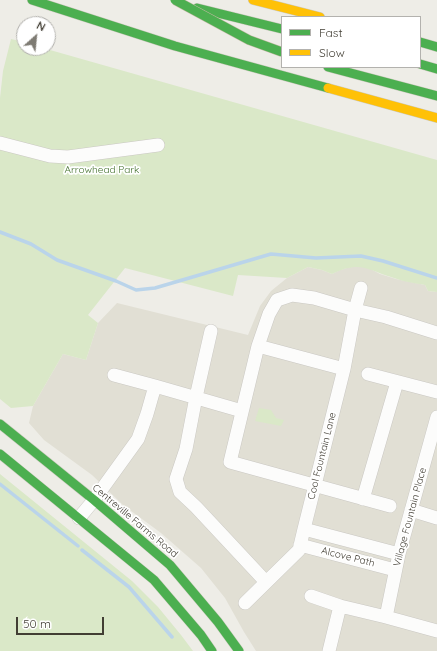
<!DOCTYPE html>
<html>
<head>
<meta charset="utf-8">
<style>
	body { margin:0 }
	#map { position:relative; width:437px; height:651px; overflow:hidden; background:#eeede7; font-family:Quicksand,sans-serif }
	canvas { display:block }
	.legend { position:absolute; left:281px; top:16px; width:140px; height:52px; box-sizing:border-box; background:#fff; border:1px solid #b3b2ae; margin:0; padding:5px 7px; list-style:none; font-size:12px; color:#423e34 }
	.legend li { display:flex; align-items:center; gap:8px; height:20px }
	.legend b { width:20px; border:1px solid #b3b2ae }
	.north { position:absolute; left:16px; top:16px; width:40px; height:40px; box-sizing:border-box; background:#fff; border:1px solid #b3b2ae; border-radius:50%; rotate:27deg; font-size:11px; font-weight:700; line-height:16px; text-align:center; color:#423e34 }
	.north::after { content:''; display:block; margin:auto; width:14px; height:18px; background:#7e7b73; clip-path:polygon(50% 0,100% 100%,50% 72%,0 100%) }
	.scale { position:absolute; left:16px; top:617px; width:88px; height:18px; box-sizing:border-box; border:2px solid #423e34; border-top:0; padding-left:5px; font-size:12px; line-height:14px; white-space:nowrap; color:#423e34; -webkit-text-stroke:3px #fff; paint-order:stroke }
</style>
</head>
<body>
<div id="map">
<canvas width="437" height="651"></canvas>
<ul class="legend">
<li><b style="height:5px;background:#4caf50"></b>Fast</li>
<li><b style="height:5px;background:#ffc107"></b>Slow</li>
</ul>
<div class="north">N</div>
<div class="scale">50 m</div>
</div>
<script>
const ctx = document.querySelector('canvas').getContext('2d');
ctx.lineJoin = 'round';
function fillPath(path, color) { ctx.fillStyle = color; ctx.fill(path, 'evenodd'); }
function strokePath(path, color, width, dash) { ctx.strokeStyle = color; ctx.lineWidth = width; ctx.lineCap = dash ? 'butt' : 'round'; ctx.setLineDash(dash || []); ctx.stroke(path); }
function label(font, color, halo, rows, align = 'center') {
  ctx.font = font + ' Quicksand,sans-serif'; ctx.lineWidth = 3.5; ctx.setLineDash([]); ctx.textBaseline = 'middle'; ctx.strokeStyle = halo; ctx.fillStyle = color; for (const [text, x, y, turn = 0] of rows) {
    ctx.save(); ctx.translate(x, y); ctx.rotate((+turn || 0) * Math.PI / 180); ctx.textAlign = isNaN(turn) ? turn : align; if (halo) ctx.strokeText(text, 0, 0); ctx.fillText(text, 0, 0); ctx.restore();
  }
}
fillPath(new Path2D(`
	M354 266 367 267 380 274 396 279 425 285 428 291 437 292V651H256L244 632 225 598 201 568 161 533 123 505 92 475 44 440 29 423 33 406 63 354 86 360 98 323 117 303 248 335 260 306 271 291 287 278 308 267 322 270 332 274 340 270Z`), '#e1dfd4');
fillPath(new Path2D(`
	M11 39 24 42V48H43L437 160V292L428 291 425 285C415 283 404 282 394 278 367 270 361 260 332 274L322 270 308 267 287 278 238 275 233 296 125 268 88 315 98 323 86 360 63 354 33 406 11 408 0 399V98L3 71Z
	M259 408 271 410 276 418 284 420 281 426 255 421Z
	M0 474 132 581 158 607 181 635 193 651H0Z`), '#dae8c8');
strokePath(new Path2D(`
	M0 232 31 244 57 260 116 281 136 290 155 288 271 254 316 258 361 256 383 261 437 278
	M0 484 78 546
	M82 550 129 587 172 637`), '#bad4ea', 3.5);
const street = new Path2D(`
	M0 143 50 156 68 157 158 145
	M211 331 196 397 186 449 176 479 180 492 196 507 266 582
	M258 346 344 369
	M368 374 437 392
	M114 375 155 386 242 411
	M363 499 397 382
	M390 506 230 462 258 346 269 314 277 300 292 295 314 298 355 310 386 317 437 333
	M411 510 437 518
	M79 518 94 500 138 439 147 414 155 386
	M304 529 399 554
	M300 545 395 570
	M311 596 340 606 386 617 437 631
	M245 603 299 550 304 529 344 369 355 310 361 288
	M386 617 399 554 437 417
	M329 651 340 606`);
const fast = new Path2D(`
	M32 0 175 46 328 88
	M197 8 282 29
	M420 42 437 47
	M420 64 437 69
	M328 67 437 96
	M0 424 94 500 170 565 218 622 239 651
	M0 454 154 580 201 635 212 651`);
const slow = new Path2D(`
	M253 0 320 17
	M328 88 437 118`);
strokePath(street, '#cac8c3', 14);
strokePath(fast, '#cccabe', 10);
strokePath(slow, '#cccabe', 10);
strokePath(street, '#fcfcfb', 13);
strokePath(fast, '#4caf50', 9);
strokePath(slow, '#ffc107', 9);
const fastBridge = new Path2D(`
	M175 0 249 40 282 52`);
strokePath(fastBridge, '#c4baa4', 10, []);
strokePath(fastBridge, '#4caf50', 9);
label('10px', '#42702c', '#fff', [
	["Arrowhead Park",102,170]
]);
label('10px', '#423e34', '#fff', [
	["Cool Fountain Lane",322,456,-76],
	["Village Fountain Place",410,517,-75],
	["Centreville Farms Road",135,521,40],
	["Alcove Path",348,557,14]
]);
</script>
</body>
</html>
